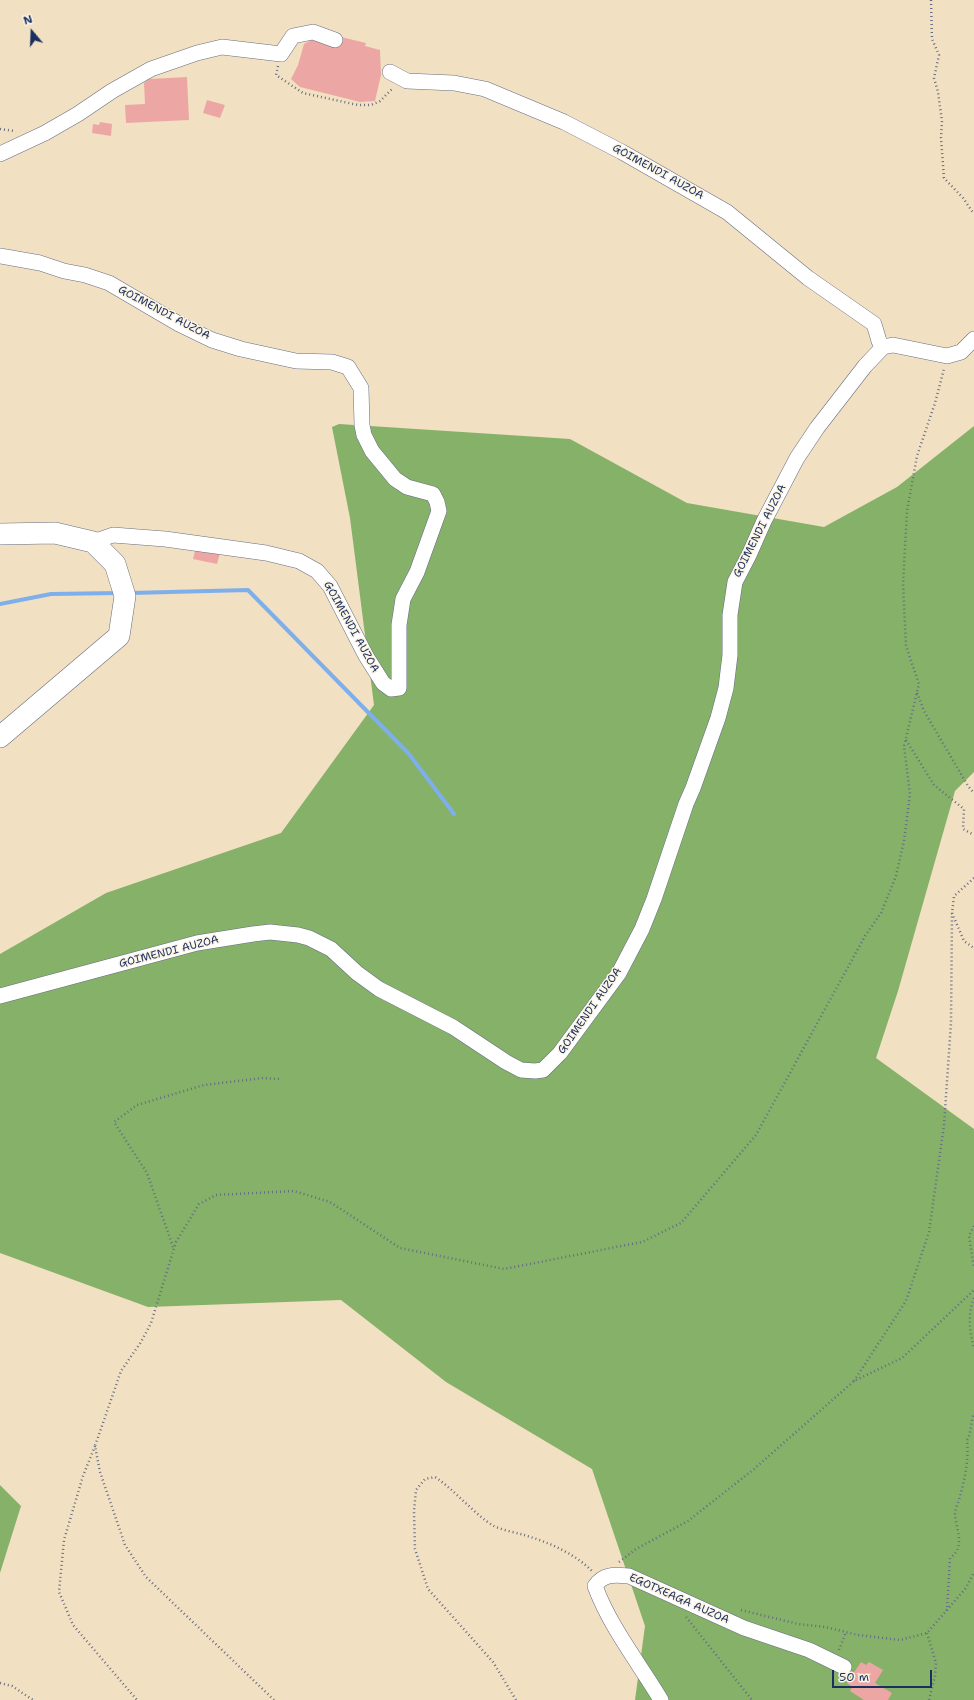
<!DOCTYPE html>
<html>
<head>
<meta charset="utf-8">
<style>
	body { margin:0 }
	#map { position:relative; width:974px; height:1700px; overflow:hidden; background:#f2e0c2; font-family:"Shantell Sans",sans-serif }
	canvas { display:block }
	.north { position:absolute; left:12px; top:12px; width:40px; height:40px; -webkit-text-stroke:3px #fcf5e5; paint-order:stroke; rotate:341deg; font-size:11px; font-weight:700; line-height:16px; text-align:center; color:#1b2f5e }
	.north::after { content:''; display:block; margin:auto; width:14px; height:18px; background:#1b2f5e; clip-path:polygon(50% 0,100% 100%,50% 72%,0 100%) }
	.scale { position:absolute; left:832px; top:1670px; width:100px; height:18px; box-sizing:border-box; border:2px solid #1b2f5e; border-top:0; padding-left:5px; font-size:12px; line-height:14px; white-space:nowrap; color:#1b2f5e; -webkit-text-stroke:3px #fcf5e5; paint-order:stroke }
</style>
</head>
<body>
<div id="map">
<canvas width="974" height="1700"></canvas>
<div class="north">N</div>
<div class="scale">50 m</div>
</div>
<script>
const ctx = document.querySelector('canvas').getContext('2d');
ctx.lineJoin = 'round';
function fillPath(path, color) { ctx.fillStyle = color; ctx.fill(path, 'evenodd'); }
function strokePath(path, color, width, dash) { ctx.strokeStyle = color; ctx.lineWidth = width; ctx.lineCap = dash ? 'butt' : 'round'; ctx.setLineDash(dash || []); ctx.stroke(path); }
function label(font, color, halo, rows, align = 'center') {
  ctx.font = font + ' "Shantell Sans",sans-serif'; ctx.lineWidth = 3; ctx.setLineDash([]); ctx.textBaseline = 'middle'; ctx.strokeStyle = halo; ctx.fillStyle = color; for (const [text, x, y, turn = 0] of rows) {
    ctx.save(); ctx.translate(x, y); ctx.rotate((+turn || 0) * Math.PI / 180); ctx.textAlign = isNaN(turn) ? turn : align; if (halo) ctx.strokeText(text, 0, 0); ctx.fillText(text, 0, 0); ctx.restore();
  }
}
fillPath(new Path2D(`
	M339 424 570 439 687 503 824 527 897 487 974 426V772L955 791 898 991 876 1058 974 1129V1700H635L645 1626 592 1469 446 1382 341 1300 148 1307 0 1253V954L106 893 281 833 374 705 350 518 332 427Z
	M0 1485 21 1506 0 1573Z`), '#85b169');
strokePath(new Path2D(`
	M131 593 248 590 409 754 454 814
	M0 604 51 594 118 593`), '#7fafea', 4);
fillPath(new Path2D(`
	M341 37 366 43 365 46 380 50 381 75 375 101 360 102 300 87 291 79 298 65 304 44 313 39Z
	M187 77 189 120 126 123 125 105 145 104 144 83 149 79Z
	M207 100 225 105 220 118 203 113Z
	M100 122 112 124 111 136 92 133 93 124 99 125Z
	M196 547 220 553 217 564 193 559Z
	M861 1662 866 1665 869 1662 883 1670 875 1683 892 1693 888 1700H864L850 1691 852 1687 847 1683Z`), '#eca7a5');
const street = new Path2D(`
	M390 72 407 81 454 83 485 89 564 122 622 152 727 212 808 278 874 324 879 341 883 347
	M0 154 45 133 78 114 112 91 151 69 197 53 222 47 281 54 293 36 313 32 335 40
	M0 256 40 263 64 271 85 275 109 283 179 324 212 340 241 349 296 361 332 362 348 367 361 388 362 425 364 435 372 451 395 479 407 487 433 494 437 502 439 511 417 572 403 599 399 625V688L391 689 383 683 366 656 330 586 317 571 299 561 266 553 165 539 113 535 93 542
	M0 996 197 943 253 934 270 932 298 935 309 938 331 949 357 973 379 989 453 1027 506 1062 521 1070 535 1071 543 1070 560 1053 619 973 642 929 654 899 686 804 693 788 718 718 726 688 730 655V615L735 582 749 555 764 521 797 458 817 428 865 366 883 347 893 345 947 356 961 352 974 339
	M661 1700C639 1663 610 1627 595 1586 604 1573 615 1575 629 1576L744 1628 809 1650 844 1667`);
const secondary = new Path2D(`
	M0 534 55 533 93 542 115 564 125 596 119 636 0 737`);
strokePath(street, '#666d81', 16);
strokePath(secondary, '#666d81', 22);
strokePath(new Path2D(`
	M931 0 932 39 939 55 934 78 938 92 942 121 941 138 944 178 963 198 974 214
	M278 66 276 75 303 93 358 105H371L380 101 393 88
	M0 129 15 131
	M917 693 924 711 968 786 974 793
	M906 740 934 785 964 809 963 829 974 835
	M974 878 954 896 952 913 964 941 974 948
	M974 1226 969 1236 974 1268
	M173 1247 147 1173 114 1122 137 1105 204 1085 263 1078 280 1079
	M974 1298C967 1315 970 1332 974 1349
	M854 1381 906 1301 929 1232 944 1125 951 1023 952 913
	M95 1446 83 1476 64 1540 59 1592 73 1625 137 1700
	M619 1562 636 1549 688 1521 754 1469 854 1381 902 1358 974 1290
	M741 1610 798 1624 825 1627 858 1635 900 1640 927 1633 966 1588 974 1572
	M947 1611 950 1558C966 1547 956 1529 955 1514 955 1508 959 1502 960 1496 965 1478 969 1459 967 1440 972 1433 970 1422 974 1414
	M686 1617 752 1700
	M927 1633 936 1663 935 1676 929 1700
	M839 1650 846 1632
	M0 1683 12 1686 33 1700
	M274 1700 146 1577 125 1545 100 1472 95 1446 121 1371 141 1342 151 1323 176 1242 199 1204 216 1195 294 1191 330 1202 400 1248 504 1269 642 1242 681 1223 756 1135 865 936 881 913 896 876 904 841 910 794 904 746 919 684 906 646 903 584 907 511 917 456 935 403 944 369
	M516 1700 493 1662 428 1589 415 1549 414 1511 416 1490 425 1479 435 1477C456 1491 471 1511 492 1525 501 1530 514 1532 524 1535 548 1542 574 1553 592 1571`), '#666d81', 2.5, [1, 3]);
strokePath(street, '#fff', 15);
strokePath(secondary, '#fff', 21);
label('11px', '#1b2f5e', '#fcf5e5', [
	["GOIMENDI AUZOA",658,172,29],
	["GOIMENDI AUZOA",164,313,28],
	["GOIMENDI AUZOA",760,531,-63],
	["GOIMENDI AUZOA",351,627,61],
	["GOIMENDI AUZOA",169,952,-14],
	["GOIMENDI AUZOA",590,1011,-55],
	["EGOTXEAGA AUZOA",679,1599,24]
]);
</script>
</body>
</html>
